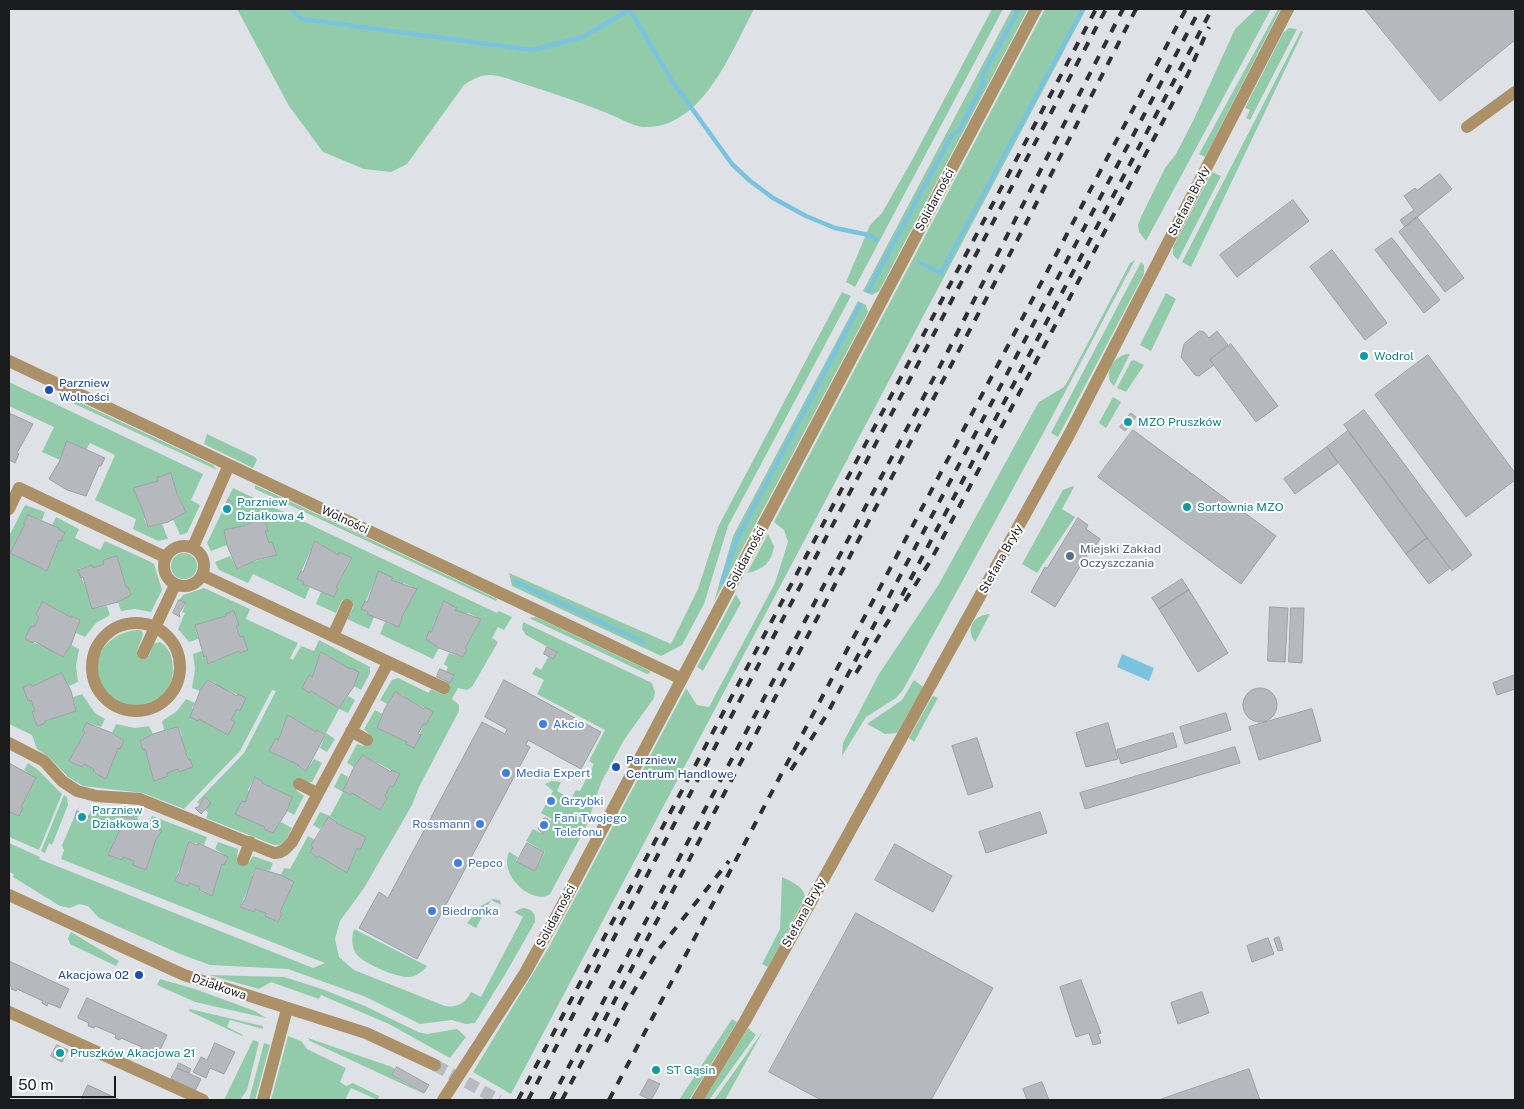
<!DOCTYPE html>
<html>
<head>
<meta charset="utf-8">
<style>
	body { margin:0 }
	#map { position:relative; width:1524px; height:1109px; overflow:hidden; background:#dee2e7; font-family:"Public Sans",sans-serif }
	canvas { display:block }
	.frame { position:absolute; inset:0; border:10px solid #191b1d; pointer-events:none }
	.scale { position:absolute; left:10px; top:1076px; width:106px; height:22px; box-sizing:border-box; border:2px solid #191b1d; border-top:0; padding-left:6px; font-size:15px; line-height:18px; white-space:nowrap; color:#191b1d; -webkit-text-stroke:4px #fff; paint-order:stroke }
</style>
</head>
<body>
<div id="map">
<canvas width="1524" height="1109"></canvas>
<div class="frame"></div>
<div class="scale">50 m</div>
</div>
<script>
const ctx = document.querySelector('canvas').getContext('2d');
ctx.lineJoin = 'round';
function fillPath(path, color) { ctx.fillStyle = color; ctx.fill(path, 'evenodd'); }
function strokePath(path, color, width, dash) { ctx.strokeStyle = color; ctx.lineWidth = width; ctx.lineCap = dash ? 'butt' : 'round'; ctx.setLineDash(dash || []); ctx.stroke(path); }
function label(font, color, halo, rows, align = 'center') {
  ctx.font = font + ' "Public Sans",sans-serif'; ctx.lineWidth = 4; ctx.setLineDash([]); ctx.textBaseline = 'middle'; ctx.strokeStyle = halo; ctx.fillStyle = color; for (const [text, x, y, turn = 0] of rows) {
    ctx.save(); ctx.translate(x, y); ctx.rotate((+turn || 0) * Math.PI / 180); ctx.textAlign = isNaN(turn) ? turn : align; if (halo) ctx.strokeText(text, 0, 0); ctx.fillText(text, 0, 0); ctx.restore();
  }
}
fillPath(new Path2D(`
	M237 9H754C731 52 702 130 643 127 632 126 618 117 607 113 579 102 550 92 521 83 496 75 487 69 464 85L407 164 391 172 364 169 323 152 289 106Z
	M992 9H1003L855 287 846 282 870 225 882 213 911 162Z
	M1012 9H1028L879 291 872 295 863 291Z
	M1045 9H1086L511 1094 473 1072 549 947 686 688 697 705 709 707 775 583 788 542 784 530 774 522Z
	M1256 9H1271L1146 241 1139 232 1138 225 1141 217 1165 168 1176 154 1194 119 1235 29Z
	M1278 9 1280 10 1205 157 1199 154Z
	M1289 28 1297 29 1250 120 1246 118 1250 110 1245 108 1283 33Z
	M1301 31 1303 32 1191 267 1182 262Z
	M1212 172 1221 176 1178 260 1173 255V247Z
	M1135 260 1046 428 903 690 896 698 866 717 842 756 843 743 879 674 939 584 1031 416 1039 402 1064 387 1070 377 1130 263Z
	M1141 262 1144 265V274L1058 437 1051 433Z
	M842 292 851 296 728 526 704 604 682 645 661 656 512 586 509 573 671 644 698 589 718 527Z
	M1166 293 1176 299 1151 351 1140 345Z
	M858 301 866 305 868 312 714 602 733 536Z
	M1130 354 1114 386C1101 375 1115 353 1130 354Z
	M1134 360 1144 365 1126 392 1117 388 1131 361Z
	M9 382 203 474 191 500 200 505 187 533 180 535 173 519 186 512 172 482 174 481 171 473 158 481 133 488 146 518 144 519 148 527 162 524 168 539 158 541 133 529 136 519 95 500 115 455 90 443 86 450 68 441 60 460 42 452 54 427 9 406Z
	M66 396 213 465 217 470 64 399Z
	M1113 397 1121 402 1106 428 1099 423Z
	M207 434 255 457 257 460 253 468 204 444Z
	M255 485 497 599 496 601 255 489Z
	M1073 486 1074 487 1062 509 1075 517 1037 573 1022 564 1063 490Z
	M233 488 497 613 499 611 512 617 504 630 498 627 492 638 498 642 472 687 467 690 458 688 452 699 459 705V711L419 787 412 805 364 888 340 921 335 939 339 957 354 970 445 1006C457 1008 466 1003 471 992L481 997 523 917 514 912 522 908C531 908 536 913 535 922L506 973 475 1023 466 1024 452 1020 420 1024 366 997 288 969 210 965 180 954 99 918 88 906 79 904 70 908 60 906 13 877 14 874 9 872V843L40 857 39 859 313 968 325 963 61 859 64 850 62 845 80 804 75 818 86 822 93 806 141 811 137 819 123 816 120 824 122 825 108 855 121 860 123 857 134 861 133 865 146 870 156 839 161 831 149 823 152 816 207 837 204 845 189 842 186 850 188 851 174 881 187 886 189 883 200 887 199 891 212 896 222 864 227 857 215 849 218 842 238 849 237 857 249 862 253 856 273 863 270 871 255 868 252 876 254 877 240 907 253 912 255 909 266 913 265 916 278 922 281 913 280 912 293 883 281 875 284 868 290 869 308 836 315 840 310 854 318 858 319 856 347 873 357 848 360 849 366 837 336 823 337 821 330 817 320 829 313 825 320 812 330 816 343 792 334 787 341 773 348 777 344 791 351 795 352 793 380 810 387 798 385 796 390 786 393 787 400 775 363 755 354 767 347 763 357 744 364 746 370 735 364 729 375 710 382 714 377 728 407 742 406 744 414 748 424 723 426 724 433 712 403 698 404 696 396 692 387 704 380 700 392 680 398 678 429 693 431 689 442 694 447 683 442 679 450 683 454 676 446 672 448 667 444 664 449 653 463 657 465 648 481 619 468 613 466 615 456 610V607L443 602 431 632H429L426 639 439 648 433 659 380 634 385 622 399 627 402 619 401 618 416 589 404 583 402 585 379 572 362 609 374 617 369 629 347 619 354 606 342 600 336 613 316 604 321 592 334 596 338 588 336 587 352 559 339 552 338 555 315 541 298 579 310 587 305 599 253 574 248 583 219 570 215 562 230 556 237 569 245 566V564L277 555 272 542 269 543 265 531 268 530 263 517 243 526 224 530 227 545 211 551 207 543 222 512 227 515 233 503 227 500Z
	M25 505 45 512 42 520 27 515 24 523 25 524 10 553 47 571 59 540 61 541 58 528 52 525 56 517 79 529 75 538 100 550 105 541 151 562 154 564 162 590 151 612 135 609 121 611 118 602 131 595 128 587H126L117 556 103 561 104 564 93 568 92 565 78 569 91 600 92 609 107 606 110 615 96 623 85 637 76 633 80 620 73 616 72 618 43 602 36 615 39 617 34 627 31 626 25 639 56 651 55 653 63 657 71 645 79 649 76 666 78 682 69 686 62 673 32 686 31 684 23 687 28 700H31L35 711 32 712 37 726 45 721 76 711 73 697 82 694 95 713 105 719 101 727 87 723 83 731 85 732 69 761 82 767 84 764 94 769 93 773 106 778 118 748H120L124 741 112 733 116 724 135 728 149 726 153 734 140 742 143 750 145 749 154 781 167 776V773L178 769 179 772 192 767 180 737 182 736 179 728 164 730 162 721 177 711 186 699 195 703 192 708 198 720 199 719 228 734 234 722 231 720 237 709 240 710 245 698 215 685 216 683 208 680 200 691 192 688 195 669 193 654 202 651 209 664 239 651 240 653 248 649 243 636 240 637 236 626 239 624 234 611 226 614V616L195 625 198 639 189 642 178 629 185 613 182 612 186 604 179 600 183 595 204 588 250 609 246 619 298 643 290 658 293 660 301 646 314 651 319 640 370 667V673L361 690 354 686 358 672 350 669 321 652 312 677 309 676 302 688 310 692 311 691 339 708 348 696 355 700 348 713 339 709 326 733 335 739 327 752 320 748 325 735 317 730 316 732 288 715 278 740 276 738 269 751 299 765 298 767 306 771 314 759 322 763 312 782 299 784 296 790 304 796 294 815 287 811 292 797 262 783V782L255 777 248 790 250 792 245 802 242 801 236 813 265 827V829L272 833 281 822 292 828 286 840 280 845H274L206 818 208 813 205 809V797L199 804 197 802 244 753 276 691 272 690 240 751 184 809 143 793 83 786 68 777 49 757 37 749 32 735 9 724V536Z
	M768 534 774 546C772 562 763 570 747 573Z
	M171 566a13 13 0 1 1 26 0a13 13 0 1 1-26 0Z
	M736 594 741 603 703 671 697 667Z
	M990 614 975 642C965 628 974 615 990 614Z
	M536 617 650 671V673L647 674 529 618Z
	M523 622 652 683 655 692 654 698 624 740 601 783 586 827 550 894C535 906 498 877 509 852L518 857 516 861 535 871 545 852 526 841 533 829 543 834 552 819 541 813 546 804 550 806 555 798 551 795 553 791 545 784 552 781 561 782 557 791 571 799 576 790 580 791 594 764 589 761 605 730 537 694 544 680 532 674 536 667 541 670 548 657 553 659 557 652 526 635 522 629Z
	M138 630 142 631 143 635 137 651 149 656 153 644 160 642C167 646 171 653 172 660 182 710 110 723 98 676 92 650 115 631 138 630Z
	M914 680 923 687 897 733 885 734 867 724 902 700Z
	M934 696 938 698 914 742 909 738 932 697Z
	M28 763 37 769 62 794 39 850 9 837V812L19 816 22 809 21 807 36 779 24 770Z
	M64 795 67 797 68 805 52 845 49 843 45 853 41 851Z
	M782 877C792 882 804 886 805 898L768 967 762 964 780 929Z
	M493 899 500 900 501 905 491 900 476 928 467 923 481 906Z
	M354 929 427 966C423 971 417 976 410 977 398 978 360 963 355 952 351 944 352 936 354 929Z
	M71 932 119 961 116 966 70 944 68 938Z
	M209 975 284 977 322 989 365 1006 418 1032 427 1034 457 1029 466 1037 450 1058 389 1024 321 995 319 999 271 982 259 989Z
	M160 979 195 989 255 1011 266 1018 195 1002 157 985Z
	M190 1009 263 1026V1029L230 1020 227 1027 243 1035 242 1036 189 1011Z
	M732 1019 737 1022 689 1100H679Z
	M748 1028 756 1035 709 1100H704Z
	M763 1031 725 1100H714Z
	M288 1036 301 1041 307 1049 346 1068 340 1082 346 1086 353 1083 379 1096 378 1100 351 1088 345 1100H271Z
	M308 1038 392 1067 396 1070 393 1076 424 1094 310 1041Z
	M253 1040 259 1042 247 1090 240 1100H224Z
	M264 1043 270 1045 255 1100H249Z`), '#92cbaa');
fillPath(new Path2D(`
	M1122 654 1154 668 1149 681 1117 667Z`), '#7ac3df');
strokePath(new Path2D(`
	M290 9 302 19 532 50 583 37 631 9
	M630 10 672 81 732 164 749 180 773 198 806 216 835 228 869 235 877 240
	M920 263 941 273 1083 9
	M868 291 952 135 959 131 983 83 982 77 1019 9
	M516 582 643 642
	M722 582 736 541 860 305`), '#7ac3df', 4.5);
const building = new Path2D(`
	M1365 9H1515V40L1440 101Z
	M1440 174 1452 189 1405 227 1400 220 1414 210 1404 196 1415 188 1417 190Z
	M1293 200 1309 221 1237 277 1220 255Z
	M1417 217 1464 278 1445 292 1399 232Z
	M1392 238 1440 300 1424 313 1375 250Z
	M1332 250 1387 323 1365 340 1310 267Z
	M1200 331 1204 332 1209 338 1217 331 1228 345 1210 360 1214 365 1199 376 1195 375 1181 357 1184 344Z
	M1231 344 1278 406 1256 422 1210 360Z
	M1428 355 1515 473V480L1466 517 1375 395Z
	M1364 410 1472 555 1452 571 1344 425Z
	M9 413 33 424 17 453 19 454 15 463 9 460Z
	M1131 413 1136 417 1125 431 1120 427Z
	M1133 430 1276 536 1241 584 1098 477Z
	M1348 431 1427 538 1406 554 1327 447Z
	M67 441 105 458 101 466H99L86 496 67 490 49 479 60 460Z
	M1327 447 1338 463 1295 494 1284 479Z
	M171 473 177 494 186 512 168 522 148 527 142 508 133 488 158 481 157 478Z
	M228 500 233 503 227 515 222 512Z
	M28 515 59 528 58 529 65 533 61 541 59 540 47 571 10 553 25 524H24Z
	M264 517 268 531H265L269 543 272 542 277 555 256 560 237 569 227 545 224 530 243 526Z
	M1078 518 1088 525 1086 529 1100 539 1096 545 1094 544 1055 607 1031 592 1045 567 1047 568Z
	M1427 538 1450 568 1429 584 1406 554Z
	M315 541 338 555 339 552 352 558 336 587 338 588 334 597 303 584 304 582 297 579 301 571 303 572Z
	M117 556 126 587H128L131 595 118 602 92 609 83 577 81 578 78 570 92 565 93 568 104 564 103 561Z
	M379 571 393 578 391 580 417 589 401 618H402L399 627 367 614 368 612 361 609 365 601 367 602Z
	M1182 579 1189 590 1159 609 1152 598Z
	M1189 590 1228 653 1198 672 1159 609Z
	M179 600 186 603 179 613 180 617 173 613Z
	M444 601 457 608 455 610 481 619 465 648 467 649 463 657 439 648 426 639 429 631 431 632Z
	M43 602 72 618V616L80 620 71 645 63 657 34 641 33 643 25 639 31 626 34 627 39 617 36 615Z
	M1270 607 1288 608 1285 662 1268 661Z
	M1291 608H1304L1302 663 1289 662Z
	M234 611 239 625 236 626 240 637 243 636 248 650 240 653 239 651 208 664 206 656 204 657 195 625 226 616V614Z
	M547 647 557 652 553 659 544 654Z
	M321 652 350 669 351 668 359 672 354 686 339 708 311 691 310 693 302 688 309 675 312 677Z
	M440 669 454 675 450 683 437 677Z
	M62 673 71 691 76 711 45 721V723L37 726 32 712 35 711 31 700 28 701 23 687 31 684 32 686Z
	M1515 675V689L1497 695 1493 683Z
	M208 680 237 696 238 694 246 698 240 711 237 709 231 720 235 722 228 735 199 719 198 721 190 717 200 691Z
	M504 680 601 732 581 769 528 740 526 745 530 747 417 959 359 928 379 892 388 898 482 722 505 734 507 729 485 717Z
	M1243 705a17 17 0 1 1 34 0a17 17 0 1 1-34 0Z
	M396 692 424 709 425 707 433 712 426 725 424 723 418 734 421 735 414 748 406 744 407 742 377 728 385 708Z
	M1312 709 1321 741 1259 760 1249 727Z
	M1226 713 1231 730 1185 744 1180 727Z
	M288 715 316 732 317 730 325 735 306 771 298 766 299 765 269 751 276 738 278 740Z
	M87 723 112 733 124 741 120 749 118 748 106 779 93 772 94 769 84 764 82 767 69 761 85 732 83 731Z
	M1108 723 1118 759 1086 767 1076 733Z
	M178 727 188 759H190L193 767 179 772 178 769 167 773 168 776 154 781 145 749 143 750 140 741 153 734Z
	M1173 733 1177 747 1121 764 1117 750Z
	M977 738 993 787 968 795 952 746Z
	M1235 747 1240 763 1085 809 1080 793Z
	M363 755 391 772 392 770 400 774 393 787 390 786 385 796 387 798 380 810 352 793 351 795 343 791 354 767Z
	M9 763 36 778 21 807 23 808 19 816 9 812Z
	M255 777 263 782 262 783 292 797 287 811 273 833 264 829 265 827 235 814 242 801 245 802Z
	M205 797 211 803 201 814 195 808 198 807Z
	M77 811 89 816 86 822 75 818Z
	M1040 812 1047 833 986 853 979 832Z
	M123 816 149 823 162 831 156 839 146 870 133 865 134 861 123 857 122 860 108 855 122 825 120 824Z
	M329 817 337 822 336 823 366 837 360 850 357 848 347 873 319 856 318 858 310 853 313 847 311 846Z
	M546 818 550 821 543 834 538 829 543 819Z
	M189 842 197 845 198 843 228 857 224 865 222 864 212 896 199 890 200 887 189 883 188 886 174 881 179 873Z
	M527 843 544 852 535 871 517 862Z
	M895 844 952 876 933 912 875 880Z
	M256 868 281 875 294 882 280 912 282 913 278 922 265 916 266 913 255 909 254 912 240 907 245 899Z
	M856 913 993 988 931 1100H821L769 1072Z
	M1279 937 1283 950 1278 951 1274 939Z
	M1268 938 1274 954 1252 962 1247 946Z
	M9 961 69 989 60 1008 48 1003 47 1006 42 1003 43 1001 17 989 16 991 11 989 12 987 9 985Z
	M1081 980 1101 1033 1098 1034 1101 1043 1093 1045 1089 1033 1076 1037 1060 987Z
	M1202 992 1209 1013 1178 1024 1171 1003Z
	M87 998 167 1035 158 1055 141 1049 142 1047 121 1038 120 1040 117 1039 115 1038 116 1035 95 1026 94 1028 88 1026 89 1023 78 1018Z
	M215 1043 235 1052 224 1074 210 1068 206 1078 193 1072 201 1057 207 1060Z
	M57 1045 68 1050 62 1062 51 1056Z
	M179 1063 191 1069 189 1073 177 1068Z
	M397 1067 429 1085 424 1093 392 1075Z
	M177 1068 201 1079 195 1091 171 1079Z
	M1249 1069 1260 1100H1159Z
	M649 1079 660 1084 651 1100 640 1095Z
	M1042 1082 1049 1100H1027L1023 1089Z
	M88 1085 120 1100H81Z`);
fillPath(building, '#b5b9bd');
strokePath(building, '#9ba0a4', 1);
strokePath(new Path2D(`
	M435 1065 499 1100`), '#b7babf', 12, [12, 6]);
strokePath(new Path2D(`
	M1467 127 1515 92
	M9 361 682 679
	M9 509 19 488 165 557
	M164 566a20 20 0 1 1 40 0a20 20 0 1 1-40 0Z
	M193 547 229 465
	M202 575 444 688
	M92 667a44 44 0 1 1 88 0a44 44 0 1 1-88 0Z
	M333 636 347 605
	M143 653 175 585
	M351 731 367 740
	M9 743 44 761 62 781 77 791 96 796 140 799 274 853C283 853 286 848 292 842L388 663
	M299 784 317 793
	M243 860 250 842
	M9 895 184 975 366 1033 435 1065
	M9 1012 203 1100
	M263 1100 287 1009
	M443 1100 525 973 557 915 1036 9
	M697 1100 745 1021 1070 433 1288 9`), '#ac9068', 12);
strokePath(new Path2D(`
	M905 601 931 560 1188 74 1209 27
	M856 673 889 620 1212 9
	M791 770 826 716 1200 9
	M606 1042 626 1004 659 949 729 861
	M518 1100 1096 9
	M528 1100 1106 9
	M551 1100 947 353 1123 9
	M562 1100 1020 235 1136 9
	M609 1100 1186 9`), '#2e3032', 4, [9, 9]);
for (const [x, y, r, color] of [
	[1364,356,5,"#0f9aa8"],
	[49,390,5,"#1a4fb4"],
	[1128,422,5,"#0f9aa8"],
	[1187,507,5,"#0f9aa8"],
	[227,509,5,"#0f9aa8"],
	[1070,556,5,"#5c6f8a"],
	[543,724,5,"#3f7fe0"],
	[616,767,5,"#1a4fb4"],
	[506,773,5,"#3f7fe0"],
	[551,801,5,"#3f7fe0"],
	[82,817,5,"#0f9aa8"],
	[480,824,5,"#3f7fe0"],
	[544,825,5,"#3f7fe0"],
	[458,863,5,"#3f7fe0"],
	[432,911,5,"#3f7fe0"],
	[139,975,5,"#1a4fb4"],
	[60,1053,5,"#0f9aa8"],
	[656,1070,5,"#0f9aa8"]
]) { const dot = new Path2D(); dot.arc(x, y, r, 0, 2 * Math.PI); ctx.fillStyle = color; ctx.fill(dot); strokePath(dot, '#fff', 2); }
label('12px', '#191b1d', '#fff', [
	["Solidarności",935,200,-62],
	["Stefana Bryły",1189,201,-63],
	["Wolności",345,520,25],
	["Solidarności",746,558,-62],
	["Stefana Bryły",1001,559,-61],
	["Stefana Bryły",804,913,-61],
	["Solidarności",556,916,-62],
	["Działkowa",219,987,19]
]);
label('12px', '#0d838f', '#fff', [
	["Wodrol",1374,356],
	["MZO Pruszków",1138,422],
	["Parzniew",237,502],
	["Działkowa 4",237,516],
	["Sortownia MZO",1197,507],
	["Parzniew",92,810],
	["Działkowa 3",92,824],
	["Pruszków Akacjowa 21",70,1053],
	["ST Gąsin",666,1070]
], 'left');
label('12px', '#164399', '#fff', [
	["Parzniew",59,383],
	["Wolności",59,397],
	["Parzniew",626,760],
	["Centrum Handlowe",626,774],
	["Akacjowa 02",129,975,"right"]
], 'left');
label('12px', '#4e5e75', '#fff', [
	["Miejski Zakład",1080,549],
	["Oczyszczania",1080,563]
], 'left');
label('12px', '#366cbe', '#fff', [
	["Akcio",553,724],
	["Media Expert",516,773],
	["Grzybki",561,801],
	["Fani Twojego",554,818],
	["Telefonu",554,832],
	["Rossmann",470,824,"right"],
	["Pepco",468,863],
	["Biedronka",442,911]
], 'left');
</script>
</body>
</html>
